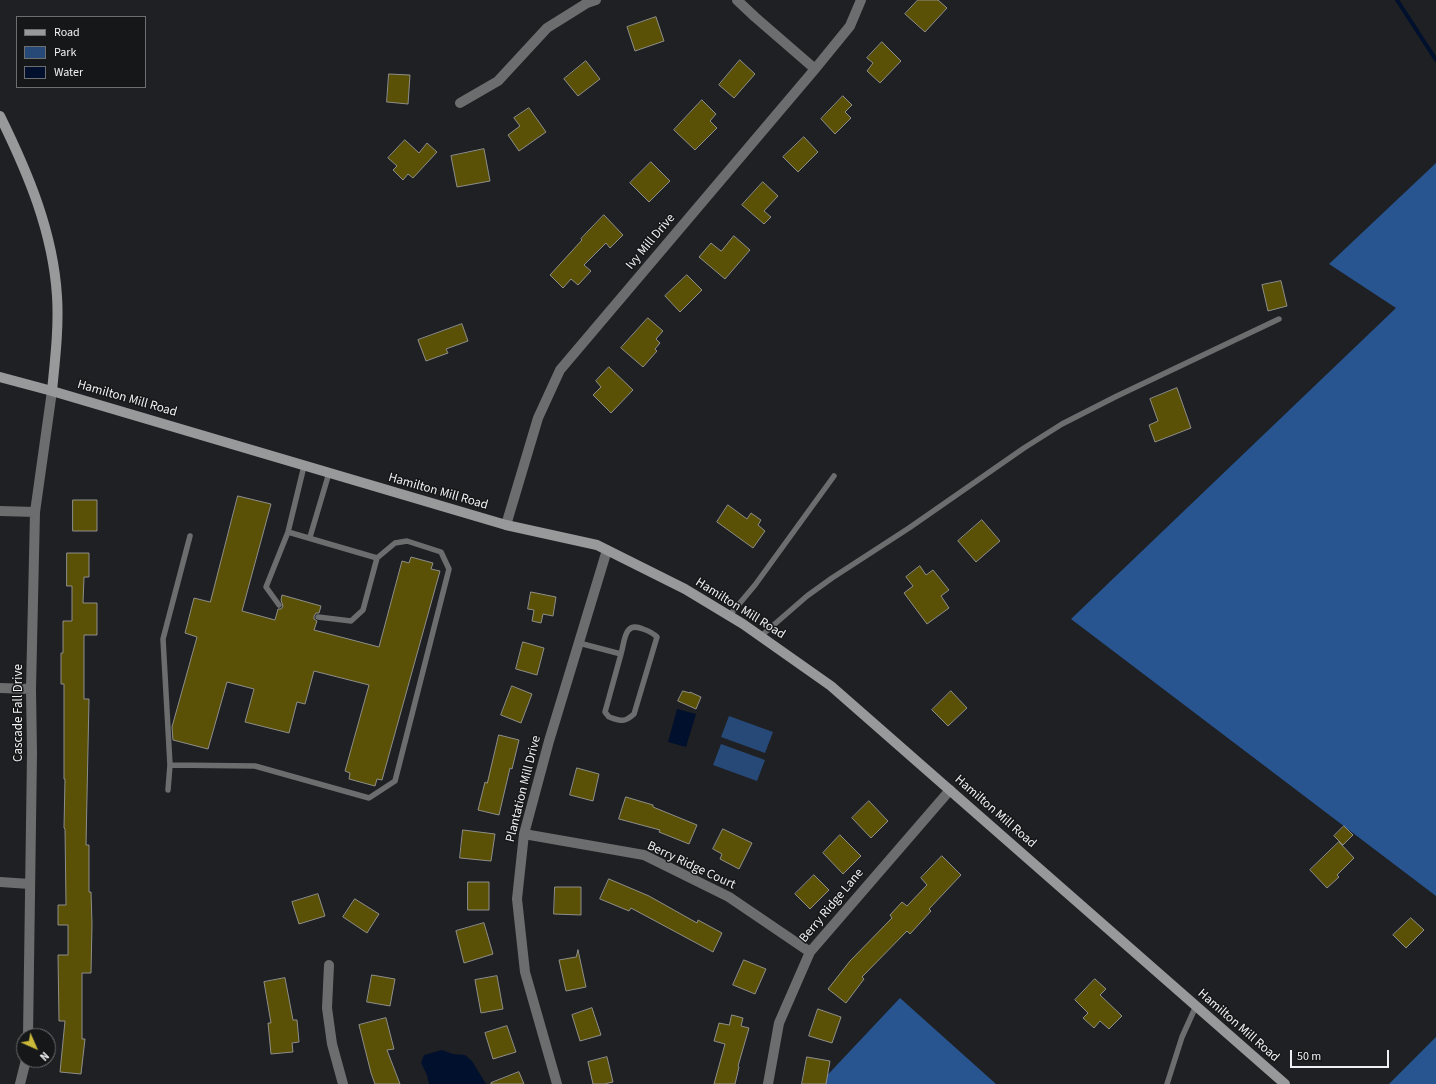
<!DOCTYPE html>
<html>
<head>
<meta charset="utf-8">
<style>
	body { margin:0 }
	#map { position:relative; width:1436px; height:1084px; overflow:hidden; background:#1f2023; font-family:"Source Sans 3",sans-serif }
	canvas { display:block }
	.legend { position:absolute; left:16px; top:16px; width:130px; height:72px; box-sizing:border-box; background:#151719; border:1px solid #6c6e70; margin:0; padding:5px 7px; list-style:none; font-size:12px; color:#eff0f2 }
	.legend li { display:flex; align-items:center; gap:8px; height:20px }
	.legend b { width:20px; border:1px solid #6c6e70 }
	.north { position:absolute; left:16px; top:1028px; width:40px; height:40px; box-sizing:border-box; background:#151719; border:1px solid #6c6e70; border-radius:50%; rotate:135deg; font-size:11px; font-weight:700; line-height:16px; text-align:center; color:#eff0f2 }
	.north::after { content:''; display:block; margin:auto; width:14px; height:18px; background:#cbba39; clip-path:polygon(50% 0,100% 100%,50% 72%,0 100%) }
	.scale { position:absolute; left:1290px; top:1050px; width:99px; height:18px; box-sizing:border-box; border:2px solid #eff0f2; border-top:0; padding-left:5px; font-size:12px; line-height:14px; white-space:nowrap; color:#eff0f2; -webkit-text-stroke:3px #151719; paint-order:stroke }
</style>
</head>
<body>
<div id="map">
<canvas width="1436" height="1084"></canvas>
<ul class="legend">
<li><b style="height:5px;background:#98999b"></b>Road</li>
<li><b style="height:11px;background:#264978"></b>Park</li>
<li><b style="height:11px;background:#00102d"></b>Water</li>
</ul>
<div class="north">N</div>
<div class="scale">50 m</div>
</div>
<script>
const ctx = document.querySelector('canvas').getContext('2d');
ctx.lineJoin = 'round';
function fillPath(path, color) { ctx.fillStyle = color; ctx.fill(path, 'evenodd'); }
function strokePath(path, color, width, dash) { ctx.strokeStyle = color; ctx.lineWidth = width; ctx.lineCap = dash ? 'butt' : 'round'; ctx.setLineDash(dash || []); ctx.stroke(path); }
function label(font, color, halo, rows, align = 'center') {
  ctx.font = font + ' "Source Sans 3",sans-serif'; ctx.lineWidth = 3; ctx.setLineDash([]); ctx.textBaseline = 'middle'; ctx.strokeStyle = halo; ctx.fillStyle = color; for (const [text, x, y, turn = 0] of rows) {
    ctx.save(); ctx.translate(x, y); ctx.rotate((+turn || 0) * Math.PI / 180); ctx.textAlign = isNaN(turn) ? turn : align; if (halo) ctx.strokeText(text, 0, 0); ctx.fillText(text, 0, 0); ctx.restore();
  }
}
fillPath(new Path2D(`
	M729 716 773 732 765 753 721 737Z
	M721 744 765 760 757 781 713 765Z`), '#264978');
fillPath(new Path2D(`
	M1436 163V896L1071 619 1396 308 1329 264Z
	M900 998 996 1084H819Z
	M1436 1037V1084H1389Z`), '#285590');
fillPath(new Path2D(`
	M677 709 696 714 686 747 668 742Z
	M442 1050 453 1054 465 1055 472 1061 486 1084H429L427 1075 421 1063 424 1055Z`), '#00102d');
strokePath(new Path2D(`
	M1397 0 1436 60`), '#00102d', 4);
const building = new Path2D(`
	M918 0H938L947 8 925 32 905 14Z
	M656 17 664 41 635 51 627 27Z
	M882 42 901 61 880 83 867 71 873 63 867 58Z
	M740 60 755 74 734 98 719 85Z
	M586 61 600 79 578 96 564 79Z
	M389 74 410 75 408 104 387 102Z
	M843 96 852 105 845 112 851 118 835 134 821 119Z
	M702 100 716 114 710 121 717 128 695 150 674 130Z
	M529 108 546 132 519 151 508 135 520 126 514 118Z
	M804 137 818 152 798 172 783 157Z
	M405 140 419 153 427 143 437 152 413 178 408 174 403 180 393 170 397 166 388 158Z
	M484 149 490 181 457 187 451 156Z
	M651 162 670 181 649 202 630 183Z
	M763 182 778 196 764 211 771 217 764 224 742 205Z
	M604 215 623 235 610 248 606 243 584 265 591 271 578 285 571 279 563 288 550 275 582 240 581 239Z
	M734 236 750 250 725 279 699 257 711 243 721 251Z
	M687 275 702 290 680 312 665 296Z
	M1281 281 1287 306 1268 311 1262 285Z
	M648 318 663 331 656 339 660 343 655 349 657 351 643 367 621 348Z
	M462 324 468 341 446 349 448 353 426 361 418 340Z
	M609 367 633 390 611 413 593 395 601 387 596 381Z
	M1177 388 1191 428 1155 442 1149 425 1158 421 1150 399Z
	M238 496 271 504 242 611 275 620 278 609H281L283 606 281 600 282 595 321 606 319 613H316L314 616V619L317 621 314 630 379 647 402 561 409 563 411 557 433 563 431 569 440 571 382 780 377 779 375 786 349 779 350 773 345 771 369 685 314 671 305 704 297 702 289 733 245 722 254 689 227 682 208 749 173 740 172 727 197 637 185 633 194 598 210 602Z
	M73 500H97V531H73Z
	M728 505 747 519 751 513 761 520 758 525 765 531 753 548 717 522Z
	M982 520 1000 541 976 562 958 541Z
	M67 553H89V577H84L83 603H97V635H84V699H89L86 845H89V892H91L92 924 91 973H82V1039H85L81 1074 60 1072 65 1021H59L58 955H68V925H58V905H66L65 829 64 828 65 779H64V684H61V653H63V621H72V586H67Z
	M920 566 926 575 933 570 949 590 941 596 949 608 927 624 904 593 913 586 906 577Z
	M531 592 556 597 553 616 543 614 541 623 532 621 534 610 528 609Z
	M523 642 544 648 537 675 516 669Z
	M512 686 532 694 521 723 501 715Z
	M683 691 690 693V692L701 697 696 709 678 701Z
	M951 691 967 708 948 726 932 710Z
	M499 735 519 740 512 769 510 768 499 815 478 810 485 782 487 783Z
	M577 768 599 774 593 801 570 795Z
	M626 797 653 805V807L697 825 689 844 659 832 660 830 619 819Z
	M869 801 888 821 871 838 852 818Z
	M1344 826 1353 835 1343 845 1334 836Z
	M723 829 752 843 739 869 720 859 722 854 713 849Z
	M463 830 495 834 491 861 460 858Z
	M840 835 861 856 843 874 823 853Z
	M1339 842 1354 858 1337 875 1339 877 1327 888 1310 870Z
	M942 856 961 875 929 909 931 911 910 934 907 931 862 977 864 979 846 1003 828 989 850 961 892 918 890 915 902 902 907 906 927 885 921 878Z
	M814 875 829 890 810 909 795 894Z
	M609 879 649 896 697 923 698 920 722 933 713 952 631 908 629 911 600 899Z
	M468 882H489V910H468Z
	M555 887H581V915L554 914Z
	M318 894 325 916 299 924 292 902Z
	M355 899 379 914 367 933 343 917Z
	M1411 918 1424 930 1406 948 1393 935Z
	M484 923 493 954 464 963 456 931Z
	M578 950 586 987 566 991 559 960 576 957Z
	M744 960 766 969 755 994 733 985Z
	M372 975 395 979 390 1006 367 1002Z
	M497 976 503 1009 481 1013 475 980Z
	M285 978 293 1020H297L299 1042 292 1043 293 1052 271 1054 268 1023H271L264 982Z
	M1095 979 1106 989 1100 995 1122 1016 1109 1029 1100 1021 1094 1028 1083 1018 1088 1013 1075 1000Z
	M592 1008 601 1035 580 1041 572 1015Z
	M818 1009 841 1017 832 1043 809 1036Z
	M732 1015 743 1018 741 1026 749 1028 738 1066 739 1067 735 1084H714L725 1044 714 1041 719 1023 729 1025Z
	M386 1018 394 1049 387 1050 400 1084H375L371 1073 359 1025Z
	M507 1026 516 1052 493 1059 485 1033Z
	M607 1057 613 1082 604 1084H593L588 1062Z
	M807 1057 830 1061 826 1084H802Z
	M519 1072 524 1084H491V1083Z`);
fillPath(building, '#5b5106');
strokePath(building, '#8e8e8a', 1);
strokePath(new Path2D(`
	M310 537 329 473
	M279 605 266 587 288 532 304 466
	M729 616 755 585 834 476
	M318 617 351 621 363 610 377 558
	M761 636 807 596 832 578 909 528 1024 448 1062 424 1117 396 1279 319
	M579 643 621 654C625 640 624 621 643 629 649 631 653 633 657 637L634 714C624 723 621 721 609 717L605 712 621 654
	M170 765 255 766 369 798 395 781 449 569 441 552 407 541 395 543 377 558 288 532
	M168 790 170 765 163 639 190 536
	M1167 1084 1182 1037 1196 1006`), '#6c6d6e', 5.5);
strokePath(new Path2D(`
	M737 0 755 17 815 69
	M460 103 498 81 547 28 587 3 596 0
	M0 511 35 512
	M506 525 538 418 560 370 815 69 850 26 861 0
	M0 688 31 689
	M524 834 644 855 729 897 810 952
	M0 882 30 884
	M329 965 327 1008 332 1044 343 1084
	M28 1036 32 753 31 689 35 512 52 391
	M20 1084 26 1060
	M557 1084 525 972 517 899 524 834 549 741 607 550
	M768 1084 779 1023 810 952 950 790`), '#6c6d6e', 10);
strokePath(new Path2D(`
	M0 116C28 173 53 232 57 296 59 328 55 360 52 391
	M0 377 52 391 506 525 597 545 685 589 743 624 831 686 1285 1084`), '#98999b', 10);
label('13px', '#eff0f2', '#151719', [
	["Ivy Mill Drive",651,242,-50],
	["Hamilton Mill Road",127,399,16],
	["Hamilton Mill Road",438,492,16],
	["Hamilton Mill Road",740,609,32],
	["Cascade Fall Drive",19,713,-90],
	["Plantation Mill Drive",524,789,-76],
	["Hamilton Mill Road",995,812,41],
	["Berry Ridge Court",691,866,25],
	["Berry Ridge Lane",832,906,-50],
	["Hamilton Mill Road",1238,1026,41]
]);
</script>
</body>
</html>
